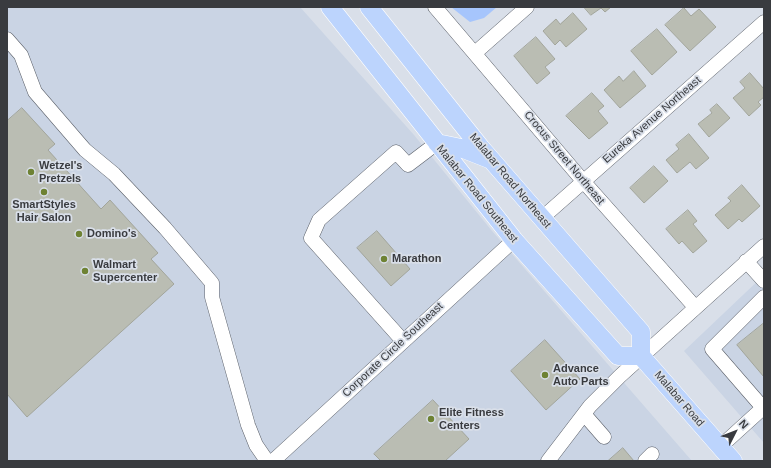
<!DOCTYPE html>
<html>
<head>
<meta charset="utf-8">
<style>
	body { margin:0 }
	#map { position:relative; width:771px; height:468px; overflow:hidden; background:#d9dfe9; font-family:Helvetica,sans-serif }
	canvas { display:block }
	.frame { position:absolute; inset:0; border:8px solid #393b3f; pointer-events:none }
	.north { position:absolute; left:715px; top:412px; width:40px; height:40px; -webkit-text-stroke:3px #d9dfe9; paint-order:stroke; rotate:48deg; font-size:11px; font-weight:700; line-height:16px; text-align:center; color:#393b3f }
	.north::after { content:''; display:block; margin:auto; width:14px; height:18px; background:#393b3f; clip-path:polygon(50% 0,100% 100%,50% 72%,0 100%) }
</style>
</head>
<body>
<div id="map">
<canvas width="771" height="468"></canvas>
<div class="frame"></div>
<div class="north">N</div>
</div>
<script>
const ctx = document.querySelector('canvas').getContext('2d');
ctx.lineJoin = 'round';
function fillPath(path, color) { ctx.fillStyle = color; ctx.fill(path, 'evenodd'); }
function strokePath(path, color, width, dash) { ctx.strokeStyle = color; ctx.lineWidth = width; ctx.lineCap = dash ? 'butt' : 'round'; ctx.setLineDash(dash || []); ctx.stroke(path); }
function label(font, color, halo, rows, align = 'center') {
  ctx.font = font + ' Helvetica,sans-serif'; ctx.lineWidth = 3.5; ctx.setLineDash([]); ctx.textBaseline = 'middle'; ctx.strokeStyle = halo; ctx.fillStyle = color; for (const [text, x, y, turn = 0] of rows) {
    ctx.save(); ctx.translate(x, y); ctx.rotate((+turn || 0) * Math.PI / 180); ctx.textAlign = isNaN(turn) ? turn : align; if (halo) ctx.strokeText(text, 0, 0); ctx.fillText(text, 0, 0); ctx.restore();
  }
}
fillPath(new Path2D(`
	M7 7H300L414 135 492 231 692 461H7Z
	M764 275V443L684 351Z`), '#cad4e4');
fillPath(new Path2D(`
	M451 7H497L484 18 470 22Z`), '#a6c5fc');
const building = new Path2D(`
	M584 7H611L605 12 601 8 591 15Z
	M684 8 691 16 699 9 716 27 690 51 665 25Z
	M573 13 587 29 566 47 560 40 555 45 543 31 556 19 560 24Z
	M657 29 677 52 652 75 631 51Z
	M536 37 555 59 545 67 550 73 537 84 514 56Z
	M634 71 646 86 620 108 604 90 619 76 623 81Z
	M750 73 764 89V97L758 102 761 105 749 116 733 98 745 88 740 82Z
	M592 93 604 106 598 111 608 123 589 139 566 116Z
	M717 104 730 118 709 137 698 124 712 113 710 110Z
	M22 108 55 144 48 150 101 209 110 200 158 253 151 259 174 284 27 417 7 394V121Z
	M689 134 709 158 696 169 690 162 677 173 666 160 679 149 676 145Z
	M654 166 668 181 644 203 630 188Z
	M742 185 760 206 742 222 739 219 728 229 715 215 731 201 728 198Z
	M688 210 697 221 693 224 707 241 693 253 682 241 679 244 666 229Z
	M377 231 410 269 391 286 357 248Z
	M764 323V377L737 345Z
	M545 340 580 379 546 410 511 371Z
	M433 400 469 439 445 461H381L374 454Z
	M623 448 634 461H608Z`);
fillPath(building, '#babdb3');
strokePath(building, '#a2a59b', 1);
const minor = new Path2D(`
	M435 7 583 181 695 307
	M7 39 21 55 35 92 85 150 114 174 165 228 212 283V297L248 425 256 445 267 461
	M475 53 527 7
	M542 218 764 22
	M746 261 764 281
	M764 297 712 349 764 409
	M403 341 311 238 319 220 396 152 408 165 437 143
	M584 414 604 437
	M720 447 764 407
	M273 461 514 240
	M548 461 590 406 620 376 764 246
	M645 461 652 454`);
const major = new Path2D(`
	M330 7 514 240 618 356H641
	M369 7 481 148 641 332V356
	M437 143 461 148 489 159
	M641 356 733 461`);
strokePath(minor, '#5a5f68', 15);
strokePath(major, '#fff', 19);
strokePath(minor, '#fff', 14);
strokePath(major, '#bcd4fd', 18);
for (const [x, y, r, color] of [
	[31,172,4,"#6e8233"],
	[44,192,4,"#6e8233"],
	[79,234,4,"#6e8233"],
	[384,259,4,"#6e8233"],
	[85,271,4,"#6e8233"],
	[545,375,4,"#6e8233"],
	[431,419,4,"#6e8233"]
]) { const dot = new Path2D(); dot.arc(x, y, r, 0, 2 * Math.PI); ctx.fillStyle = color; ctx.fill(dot); strokePath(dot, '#d9dfe9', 1.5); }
label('11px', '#393b3f', '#d9dfe9', [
	["Eureka Avenue Northeast",652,120,-41],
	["Crocus Street Northeast",564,158,50],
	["Malabar Road Northeast",510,181,50],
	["Malabar Road Southeast",477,194,51],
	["Corporate Circle Southeast",393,350,-43],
	["Malabar Road",679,399,49]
]);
label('bold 11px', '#393b3f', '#d9dfe9', [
	["Wetzel's",39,166],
	["Pretzels",39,179],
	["SmartStyles",44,205,"center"],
	["Hair Salon",44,218,"center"],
	["Domino's",87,234],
	["Marathon",392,259],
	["Walmart",93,265],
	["Supercenter",93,278],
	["Advance",553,369],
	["Auto Parts",553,382],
	["Elite Fitness",439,413],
	["Centers",439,426]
], 'left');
</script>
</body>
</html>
